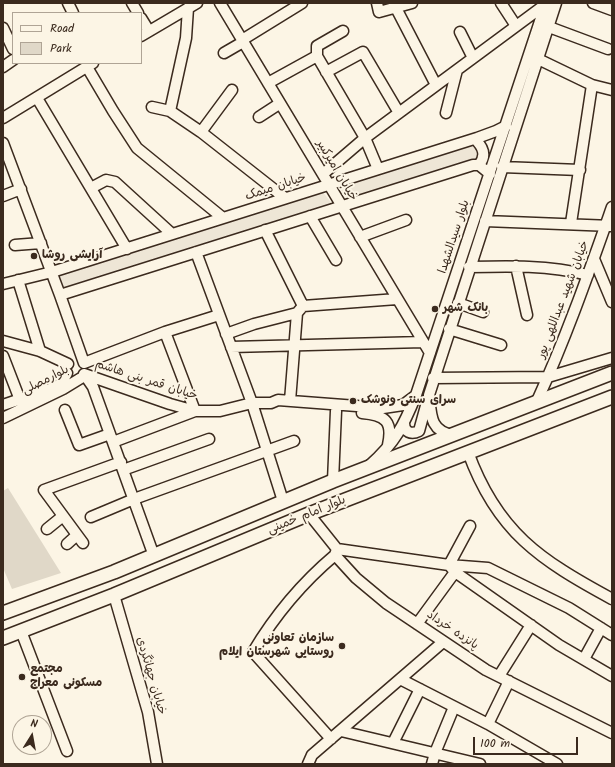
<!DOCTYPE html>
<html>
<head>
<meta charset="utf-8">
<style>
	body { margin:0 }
	#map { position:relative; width:615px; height:767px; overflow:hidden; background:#fcf5e5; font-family:Kalam,sans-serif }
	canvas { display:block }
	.frame { position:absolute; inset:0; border:4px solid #3b2a1e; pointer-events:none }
	.legend { position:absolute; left:12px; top:12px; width:130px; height:52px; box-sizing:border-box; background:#fcf5e5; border:1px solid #afa495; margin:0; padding:5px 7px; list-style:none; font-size:12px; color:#3b2a1e }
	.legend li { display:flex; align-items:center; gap:8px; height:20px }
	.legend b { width:20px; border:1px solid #afa495 }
	.north { position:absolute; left:12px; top:715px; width:40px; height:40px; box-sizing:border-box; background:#fcf5e5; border:1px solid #afa495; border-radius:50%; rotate:11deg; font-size:11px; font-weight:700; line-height:16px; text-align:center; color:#3b2a1e }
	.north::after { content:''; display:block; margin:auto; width:14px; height:18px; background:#3b2a1e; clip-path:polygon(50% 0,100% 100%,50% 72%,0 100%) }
	.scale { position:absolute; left:473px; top:737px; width:105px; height:18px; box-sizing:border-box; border:2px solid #3b2a1e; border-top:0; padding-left:5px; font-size:12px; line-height:14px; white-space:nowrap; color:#3b2a1e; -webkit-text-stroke:3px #fcf5e5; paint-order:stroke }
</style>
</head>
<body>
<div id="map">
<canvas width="615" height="767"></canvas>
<div class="frame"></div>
<ul class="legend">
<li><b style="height:5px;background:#fcf5e5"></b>Road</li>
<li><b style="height:11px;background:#e0d8c8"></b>Park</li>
</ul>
<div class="north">N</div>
<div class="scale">100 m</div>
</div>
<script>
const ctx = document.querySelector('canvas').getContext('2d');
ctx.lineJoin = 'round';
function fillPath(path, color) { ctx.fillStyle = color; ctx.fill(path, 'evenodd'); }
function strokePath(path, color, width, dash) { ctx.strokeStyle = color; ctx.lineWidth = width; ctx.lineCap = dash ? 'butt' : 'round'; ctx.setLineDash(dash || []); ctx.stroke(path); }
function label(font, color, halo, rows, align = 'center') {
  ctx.font = font + ' Kalam,"Playpen Sans Arabic",sans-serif'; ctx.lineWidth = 4; ctx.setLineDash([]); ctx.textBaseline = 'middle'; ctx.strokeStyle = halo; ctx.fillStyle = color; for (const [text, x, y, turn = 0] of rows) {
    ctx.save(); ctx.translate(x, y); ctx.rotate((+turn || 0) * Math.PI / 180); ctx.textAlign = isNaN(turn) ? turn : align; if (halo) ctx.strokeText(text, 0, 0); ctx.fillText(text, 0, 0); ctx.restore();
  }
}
fillPath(new Path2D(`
	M476 143 480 159 347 198 338 186Z
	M322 191 333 205 64 289 58 275Z`), '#eee6d6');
fillPath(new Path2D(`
	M8 488 61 573 12 589 3 568V491Z`), '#e0d8c8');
const minor = new Path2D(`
	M68 3 73 13
	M132 3 138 13
	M220 3 430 353
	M377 3 379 12 412 3
	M501 3 516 26
	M593 3 612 10
	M396 8 436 85
	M141 18 149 31
	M549 27 608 49
	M3 28 13 49
	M460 32 473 58
	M141 36 197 3
	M242 40 302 3
	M224 53 243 42
	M317 56 365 138 378 169
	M538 59 592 85 612 90
	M3 67 13 60
	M87 67 113 111 137 148 223 218
	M326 72 363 52 399 113
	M268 83 317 56V46L343 31
	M37 98 127 249
	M152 107 170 111 201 132 285 198
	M170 111 186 38 188 8
	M446 113 457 70
	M259 117 279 104
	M3 118 93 63
	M201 132 232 90
	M475 139C483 147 487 155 479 165
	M3 143 60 295 84 363 165 332 219 315
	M502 167 580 170
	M323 174 365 138 546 4
	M91 188 106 180 115 182 172 234
	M3 196 21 189
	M310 216 336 260
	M485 221 612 226
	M571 223 592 85
	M265 230 303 306
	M360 237 406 220
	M15 245 41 243
	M196 252 252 403 283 501
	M594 259 612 302
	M516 266 527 315
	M469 267C509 266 549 265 588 275
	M18 280 40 351
	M3 284 52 272 477 138 496 131 506 126
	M60 295 473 165H479L490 174
	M458 303 483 312
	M449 329 501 345
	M226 334 254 324 297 313 303 306 397 299
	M3 341 40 351 68 364
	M231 347 423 342
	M3 356 20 400
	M84 374 170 404 195 411H220L252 403H271L278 400 383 408 403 405 415 396
	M84 374 93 387 154 556
	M433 378 548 377 612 358
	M290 401 297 313
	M537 401C566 338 589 272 612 207
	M3 405 56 387 62 382 67 373
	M65 410 79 445 110 434
	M362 413C386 415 393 422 388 445
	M3 418 63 389 81 378
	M404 423C404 432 411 435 419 431L427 402
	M453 435C430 431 431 415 429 395L556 3
	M113 442 195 411 165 332
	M468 452C497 532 540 560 612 599
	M370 465C395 443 404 425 416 395L546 3
	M123 470 209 439
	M333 481 336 411
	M309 514 337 549 335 555 356 578 386 603 486 670 612 733
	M91 517 134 499 294 441
	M470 526 449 565 455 572 559 645 612 676
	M47 529 63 516
	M83 543 44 490 121 462
	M67 544 77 535
	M337 549 449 565 488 568 569 608 612 635
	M114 595 148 712 157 764
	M417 624 455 572
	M21 631 67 751
	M584 659 601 628
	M499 676 531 625
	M400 679 488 724 557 764
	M488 724 509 681
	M341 731 480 764
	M331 739 253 652C275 615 303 582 335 555
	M393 743 420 689
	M308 764 312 755 443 642
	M432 764 435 753 454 707`);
const major = new Path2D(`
	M3 613 114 572 333 481 612 373
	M3 638 114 595 309 514 612 397`);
strokePath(minor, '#3b2a1e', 13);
strokePath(major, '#3b2a1e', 16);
strokePath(minor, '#fcf5e5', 10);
strokePath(major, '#fcf5e5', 13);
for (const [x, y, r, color] of [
	[34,256,4,"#3b2a1e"],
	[435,309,4,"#3b2a1e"],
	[353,401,4,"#3b2a1e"],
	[342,646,4,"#3b2a1e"],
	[22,677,4,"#3b2a1e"]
]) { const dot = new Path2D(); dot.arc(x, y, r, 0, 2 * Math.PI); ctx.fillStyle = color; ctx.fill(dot); strokePath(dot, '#fcf5e5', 1.5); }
label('12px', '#3b2a1e', '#fcf5e5', [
	["خیابان امیرکبیر",336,171,59],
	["خیابان میمک",276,188,-18],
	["بلوار سیدالشهدا",455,237,-72],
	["خیابان شهید عبداللهی پور",564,300,-69],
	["بلوارمصلی",46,381,-27],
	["خیابان قمر بنی هاشم",146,381,18],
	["بلوار امام خمینی",307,516,-22],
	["پانزده خرداد",452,631,34],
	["خیابان جهانگردی",150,676,74]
]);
label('bold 12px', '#3b2a1e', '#fcf5e5', [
	["آرایشی روشا",42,256],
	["بانک شهر",443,309],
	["سرای سنتی ونوشک",361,401],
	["سازمان تعاونی",334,639,"right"],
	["روستایی شهرستان ایلام",334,653,"right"],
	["مجتمع",30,670],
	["مسکونی معراج",30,684]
], 'left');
</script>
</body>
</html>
